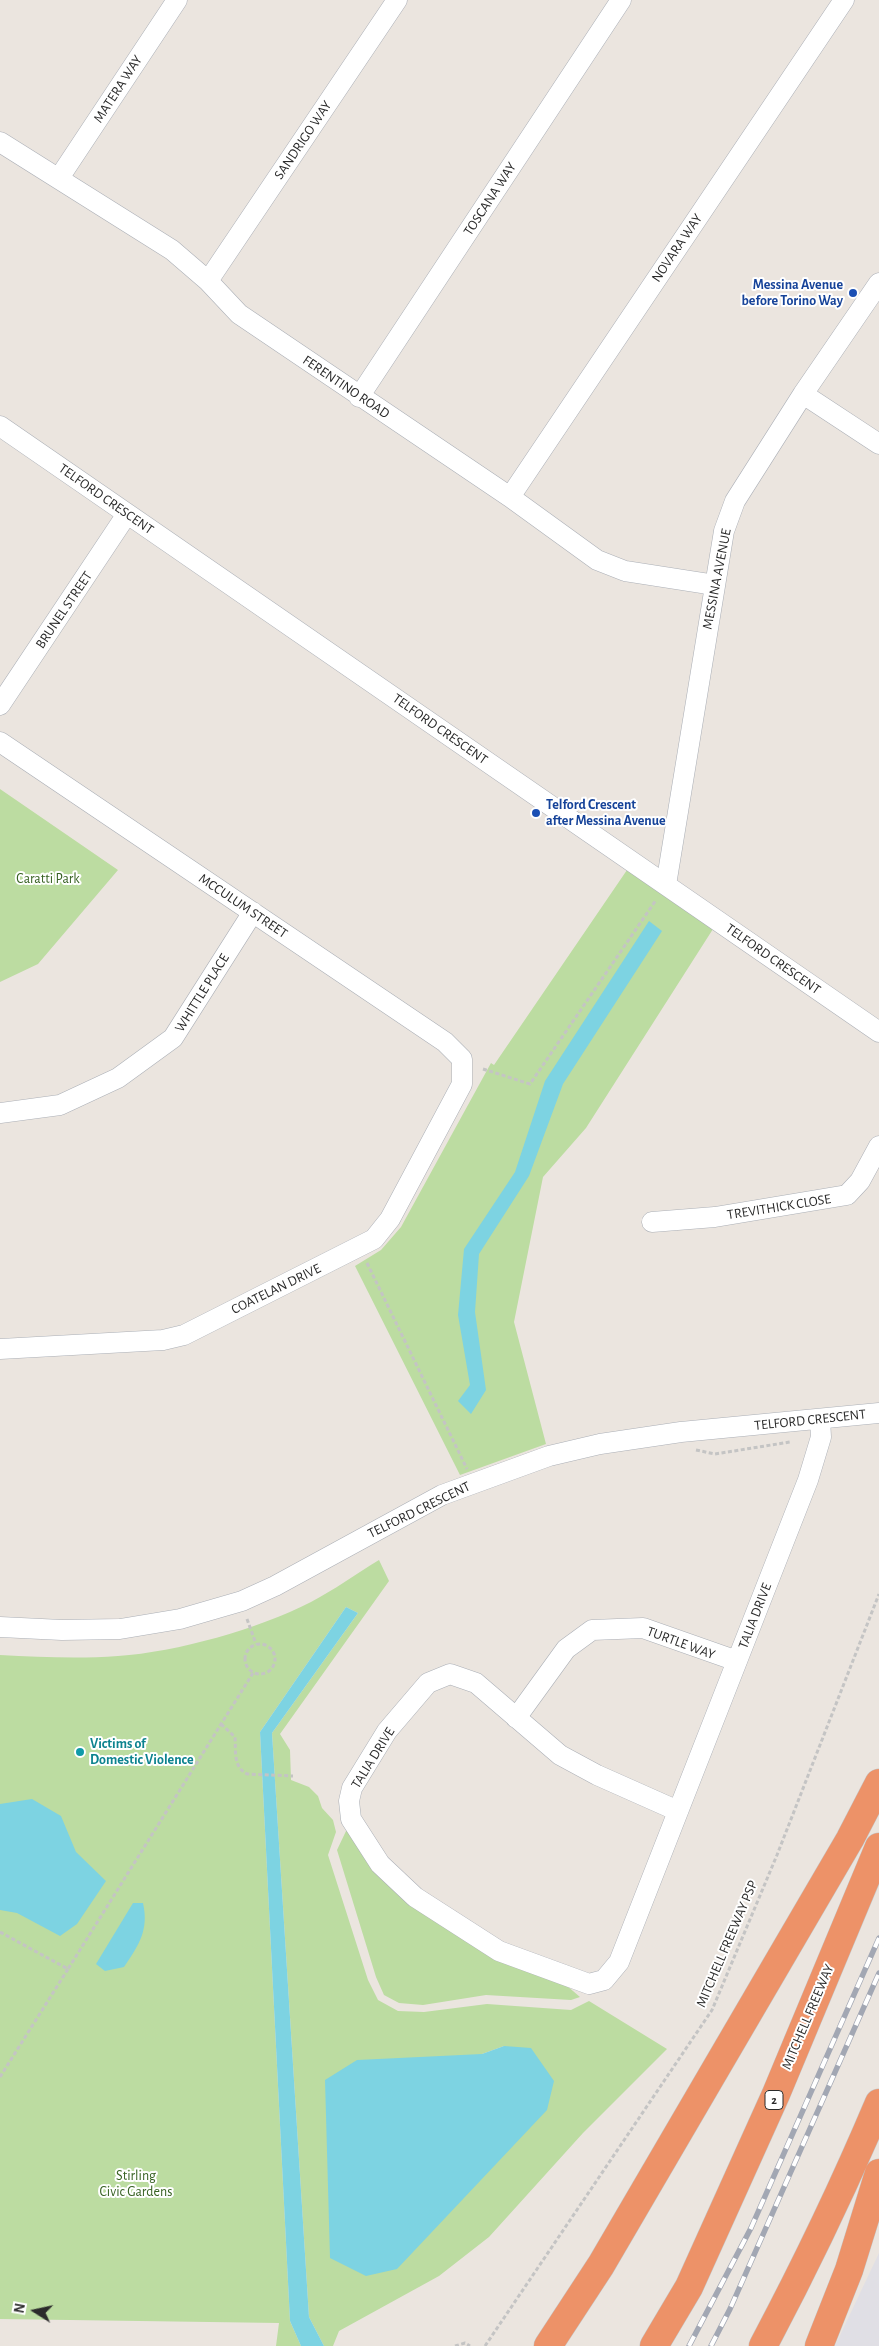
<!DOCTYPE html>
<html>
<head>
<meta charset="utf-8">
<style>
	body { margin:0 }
	#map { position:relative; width:879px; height:2346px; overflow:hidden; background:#ebe5df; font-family:"Alegreya Sans",sans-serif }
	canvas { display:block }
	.north { position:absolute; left:10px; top:2286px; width:50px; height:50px; -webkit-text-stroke:4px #fff; paint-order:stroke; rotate:280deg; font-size:14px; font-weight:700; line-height:20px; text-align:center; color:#2b2b2b }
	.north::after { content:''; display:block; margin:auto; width:18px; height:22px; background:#2b2b2b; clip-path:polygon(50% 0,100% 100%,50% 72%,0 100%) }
</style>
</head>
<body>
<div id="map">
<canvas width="879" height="2346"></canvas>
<div class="north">N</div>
</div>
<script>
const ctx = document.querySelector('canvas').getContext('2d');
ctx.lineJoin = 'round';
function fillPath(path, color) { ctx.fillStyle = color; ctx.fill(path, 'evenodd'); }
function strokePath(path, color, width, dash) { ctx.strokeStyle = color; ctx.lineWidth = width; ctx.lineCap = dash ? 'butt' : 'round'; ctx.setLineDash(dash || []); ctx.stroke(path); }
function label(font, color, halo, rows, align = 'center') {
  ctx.font = font + ' "Alegreya Sans",sans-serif'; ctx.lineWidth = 4; ctx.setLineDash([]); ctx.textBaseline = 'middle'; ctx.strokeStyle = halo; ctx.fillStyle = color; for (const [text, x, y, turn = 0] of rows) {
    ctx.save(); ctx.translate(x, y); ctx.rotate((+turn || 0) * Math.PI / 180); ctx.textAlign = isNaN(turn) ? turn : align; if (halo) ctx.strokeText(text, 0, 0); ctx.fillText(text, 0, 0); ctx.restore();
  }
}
fillPath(new Path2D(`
	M879 2253V2346H835Z`), '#e0dfe5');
fillPath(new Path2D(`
	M0 789 118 870 38 964 0 982Z
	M627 870 713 929 586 1128 543 1177 514 1322 546 1444 460 1475 355 1266 381 1250 401 1227 491 1063 494 1065Z
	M379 1560 389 1581 280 1734 290 1750 291 1780 309 1787 318 1796 322 1808 333 1820 336 1832 328 1855 368 1980 378 2000 398 2011 424 2012 487 2004 571 2010 589 2001 667 2049 583 2133 489 2237 439 2276 339 2331 333 2346H324L309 2317 272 1733 358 1613 346 1607 260 1732 290 2321 301 2346H276L279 2323 0 2319V1655C39 1657 79 1659 118 1656 177 1652 258 1629 311 1602 334 1590 356 1574 379 1560ZM504 2046 397 2269 482 2054Z
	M347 1829 374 1870 566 1985 580 1997 571 2000 486 1995 423 2005 399 2003 384 1995 376 1977 337 1850Z`), '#bcdca1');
fillPath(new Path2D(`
	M649 921 662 931 563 1084 529 1176 479 1254 475 1312 486 1390 471 1414 458 1401 470 1385 458 1315 464 1249 515 1172 545 1081Z
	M346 1607 358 1613 272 1733 309 2317 324 2346H301L290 2321 260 1732Z
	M32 1799 61 1816 76 1852 106 1881 77 1924 60 1936 17 1913 0 1910V1804Z
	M133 1903H143C149 1930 139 1945 124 1967L105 1971 96 1964Z
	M504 2046 531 2048 554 2081 547 2110 397 2269 366 2276 330 2258 325 2080 357 2060 482 2054Z`), '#7dd3e2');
const minor = new Path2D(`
	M0 142 172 250 208 281 239 314 510 497 597 560 625 571 715 585
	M59 178 177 0
	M208 281 397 0
	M803 394 879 444
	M359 397 621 0
	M0 426 879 1032
	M510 497 844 0
	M0 705 127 514
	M0 742 445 1042 462 1059V1084L390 1219 374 1239 184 1335 163 1340 0 1349
	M666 885 724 531 735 501 803 394 879 283
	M0 1113 60 1105 118 1078 173 1038 253 912
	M652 1222 715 1217 847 1195 860 1181 879 1146
	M0 1627 62 1630 120 1629 180 1619 242 1601 275 1586 442 1495 549 1456 600 1444 681 1432 879 1413
	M516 1718 566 1649 592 1630 643 1628 737 1661
	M678 1811 597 1775 560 1755 476 1683 450 1674 428 1683 387 1731 352 1788 349 1801 351 1819 380 1864 415 1897 499 1951 589 1984 604 1980 619 1962 808 1480 821 1437 820 1419`);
const motorway = new Path2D(`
	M548 2346 601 2265 850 1839 879 1783
	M654 2346 689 2287 776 2094 879 1847
	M763 2346C805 2267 844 2186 879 2103
	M819 2346 849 2270 879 2173`);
strokePath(minor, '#abafb6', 21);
strokePath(motorway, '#c4c4c4', 29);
strokePath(new Path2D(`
	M483 1069 530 1084 656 900
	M367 1263 467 1469
	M696 1450 715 1454 790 1442
	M247 1619 256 1644
	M245 1659a15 15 0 1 1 30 0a15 15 0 1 1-30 0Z
	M221 1724 235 1737C236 1751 233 1767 247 1774L293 1776
	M0 1932 68 1969 253 1673
	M0 2077 68 1969
	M455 2346 465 2343 470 2346
	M485 2346 712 2010 777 1855 879 1594`), '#c4c4c4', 3, [4, 2.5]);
strokePath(minor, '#fff', 20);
strokePath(motorway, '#ed9268', 28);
const rail = new Path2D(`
	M689 2346 751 2228 879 1938
	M711 2346 730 2309 879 1973`);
strokePath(rail, '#a2a7b3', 5.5);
strokePath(rail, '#fff', 4, [11]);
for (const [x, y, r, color] of [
	[853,293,5,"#1a4fb4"],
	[536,813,5,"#1a4fb4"],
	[80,1752,5,"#0f9aa8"]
]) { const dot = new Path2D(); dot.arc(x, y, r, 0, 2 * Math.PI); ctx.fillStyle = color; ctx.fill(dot); strokePath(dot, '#fff', 2); }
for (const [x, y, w] of [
	[774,2100,18]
]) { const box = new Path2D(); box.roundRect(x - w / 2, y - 9.5, w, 19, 4); ctx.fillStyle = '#fff'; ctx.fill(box); strokePath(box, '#2b2b2b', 1); }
label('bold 12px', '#2b2b2b', null, [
	["2",774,2100]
]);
label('14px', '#2b2b2b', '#fff', [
	["MATERA WAY",118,89,-57],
	["SANDRIGO WAY",303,140,-56],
	["TOSCANA WAY",490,199,-57],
	["NOVARA WAY",677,248,-56],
	["FERENTINO ROAD",346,387,34],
	["TELFORD CRESCENT",106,499,35],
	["MESSINA AVENUE",717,579,-79],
	["BRUNEL STREET",64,610,-56],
	["TELFORD CRESCENT",440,729,35],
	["MCCULUM STREET",243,906,34],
	["TELFORD CRESCENT",773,959,35],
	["WHITTLE PLACE",202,993,-58],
	["TREVITHICK CLOSE",779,1207,-9],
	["COATELAN DRIVE",276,1289,-26],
	["TELFORD CRESCENT",810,1420,-6],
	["TELFORD CRESCENT",419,1510,-26],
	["TALIA DRIVE",755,1616,-69],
	["TURTLE WAY",681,1643,20],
	["TALIA DRIVE",373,1758,-58],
	["MITCHELL FREEWAY PSP",727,1944,-67],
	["MITCHELL FREEWAY",808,2017,-67]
]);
label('bold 14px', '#164399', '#fff', [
	["Messina Avenue",843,285],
	["before Torino Way",843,301],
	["Telford Crescent",546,805,"left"],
	["after Messina Avenue",546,821,"left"]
], 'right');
label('14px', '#376122', '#fff', [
	["Caratti Park",48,879],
	["Stirling",136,2176],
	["Civic Gardens",136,2192]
]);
label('bold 14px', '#0d838f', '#fff', [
	["Victims of",90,1744],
	["Domestic Violence",90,1760]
], 'left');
</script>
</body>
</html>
